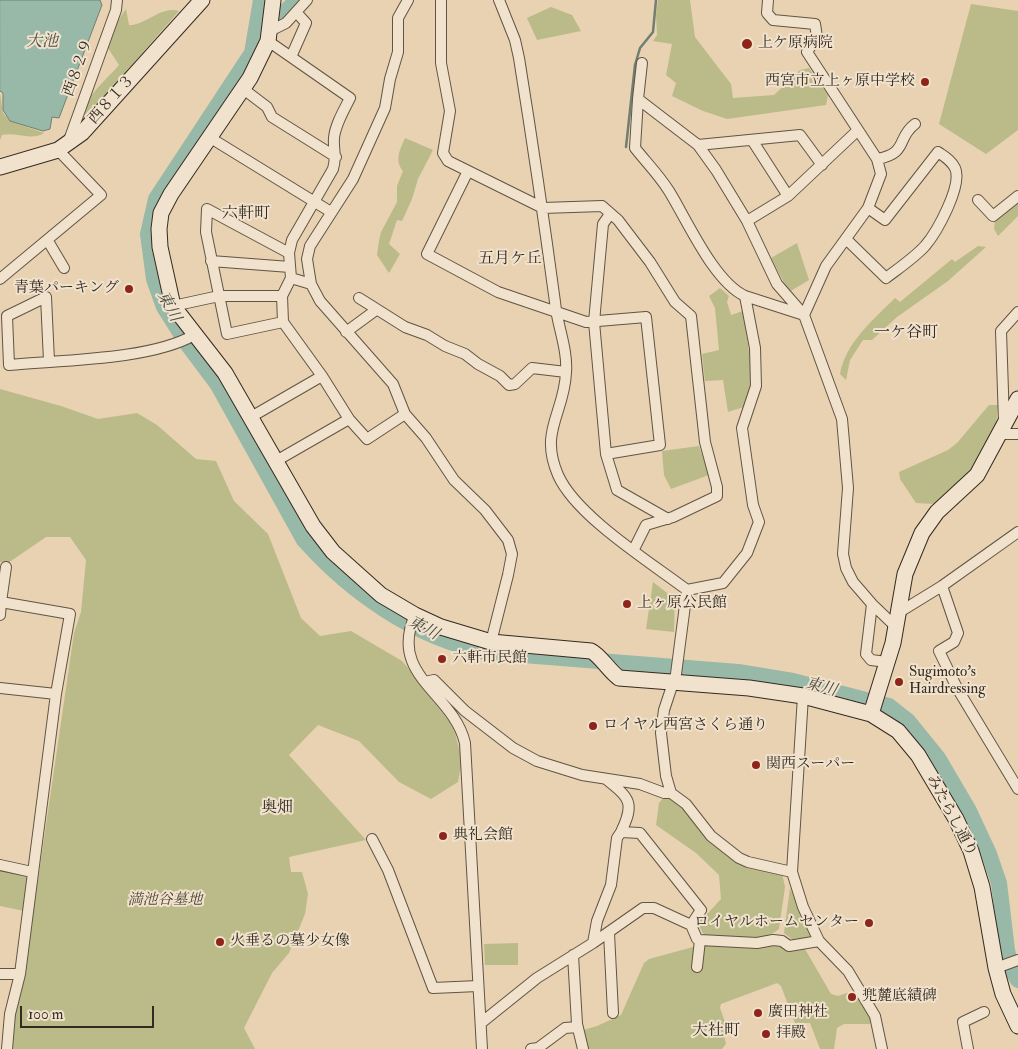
<!DOCTYPE html>
<html>
<head>
<meta charset="utf-8">
<style>
	body { margin:0 }
	#map { position:relative; width:1018px; height:1049px; overflow:hidden; background:#e8d2b2; font-family:"IM FELL Double Pica",serif }
	canvas { display:block }
	.scale { position:absolute; left:20px; top:1006px; width:134px; height:22px; box-sizing:border-box; border:2px solid #342a20; border-top:0; padding-left:6px; font-size:15px; line-height:18px; white-space:nowrap; color:#342a20; -webkit-text-stroke:4px #f0e2cd; paint-order:stroke }
</style>
</head>
<body>
<div id="map">
<canvas width="1018" height="1049"></canvas>
<div class="scale">100 m</div>
</div>
<script>
const ctx = document.querySelector('canvas').getContext('2d');
ctx.lineJoin = 'round';
function fillPath(path, color) { ctx.fillStyle = color; ctx.fill(path, 'evenodd'); }
function strokePath(path, color, width, dash) { ctx.strokeStyle = color; ctx.lineWidth = width; ctx.lineCap = dash ? 'butt' : 'round'; ctx.setLineDash(dash || []); ctx.stroke(path); }
function label(font, color, halo, rows, align = 'center') {
  ctx.font = font + ' "IM FELL Double Pica","Noto Serif JP",serif'; ctx.lineWidth = 4; ctx.setLineDash([]); ctx.textBaseline = 'middle'; ctx.strokeStyle = halo; ctx.fillStyle = color; for (const [text, x, y, turn = 0] of rows) {
    ctx.save(); ctx.translate(x, y); ctx.rotate((+turn || 0) * Math.PI / 180); ctx.textAlign = isNaN(turn) ? turn : align; if (halo) ctx.strokeText(text, 0, 0); ctx.fillText(text, 0, 0); ctx.restore();
  }
}
fillPath(new Path2D(`
	M658 0H690L695 37 731 84 733 98 774 95 800 70 809 68 828 95 826 105 727 119 703 111 672 96 676 83 666 75 672 44 653 41 657 35 656 15Z
	M971 4 1018 11V130L986 154 939 124Z
	M551 7 572 15 581 31 537 40 527 18Z
	M126 9 129 25C147 25 161 5 179 11L80 124C79 102 106 80 119 65L106 45 114 26Z
	M0 93 3 113 10 121 44 133C32 141 15 132 2 135L0 140Z
	M405 138 433 150 418 179 412 199 402 221 397 220 389 244 400 254 389 273 377 255 379 241 381 232 397 202V186L403 171C394 160 400 150 405 138Z
	M1018 202V216L998 236 994 229 995 219Z
	M797 243 809 280 789 292 771 258Z
	M978 246 986 247 948 281 897 317 872 340H863L850 360 846 380 840 374C846 342 873 320 895 298L900 302 952 259 955 262Z
	M720 288 729 296 727 302 731 315 743 311 753 379 744 407 728 412 723 380 705 381 702 354 719 350 715 308 709 296Z
	M0 389 61 406 98 419 137 413 157 425 196 459 216 461 234 501 268 534 301 618 320 636 351 631 402 661 442 706 455 733 462 760 458 782 431 799 399 782 359 741 318 725 289 755 366 840 289 857 291 872H302L308 894 305 914 289 953 272 973 244 1028 255 1049H10L14 1015 24 976 74 633 81 612 86 560 70 537H46L8 563 0 562Z
	M989 405H998L996 427 972 470 934 504 916 503 900 479 899 472 948 450 957 443Z
	M699 446 709 475 671 489 664 475 662 451Z
	M653 582 675 599 674 632 646 629Z
	M665 796H670L746 864 782 873 785 887 779 929C760 945 728 938 705 937L698 924 721 899 719 875 696 853 656 825 659 803Z
	M0 870 27 876 24 911 0 906Z
	M790 888 812 938 794 941 784 933Z
	M773 942 805 949 831 994 838 996 855 990 871 1015 870 1024H844L837 1028 834 1049H820L810 1023H795L781 986 777 983 721 1004 720 1008 728 1030 724 1035 726 1044 722 1049H586L583 1030 597 1026 621 1015 644 963 649 959 704 944Z
	M518 943V965H485L484 944Z`), '#babb89');
const water = new Path2D(`
	M0 0H100L102 5 59 118 52 117 50 129 43 131 10 121 3 110V93L0 91Z`);
fillPath(water, '#98b8a8');
strokePath(water, '#707f72', 1);
strokePath(new Path2D(`
	M626 147 635 65 640 48 653 32 656 0`), '#707f72', 2.5);
strokePath(new Path2D(`
	M261 0 252 53 156 199 148 234 154 279 164 307 188 345 218 385 304 540C352 594 415 637 486 652L738 672 793 681 889 706 908 721 938 758 968 809 989 854 999 883 1007 950 1011 968 1018 980
	M259 20 281 16 297 0`), '#98b8a8', 16);
const street = new Path2D(`
	M408 0 398 18V52L390 79 385 108 353 179 310 246 307 259 311 284 320 301 393 384 405 414 426 438 454 480 485 510 508 540 512 554 508 575 491 642
	M441 0V63L450 111 443 153 448 161 543 208 602 206 618 220 650 262 675 302 691 316 705 442 717 487V496L673 517 646 525 634 549
	M499 0 515 40 519 58C532 139 544 220 555 302 557 325 568 349 566 373 564 414 539 431 558 475 576 516 650 562 687 590L676 674 664 710 661 733 666 776 671 793
	M768 0 767 13 773 20 815 24 817 37 807 52 877 159 881 174 868 208 826 266 804 315
	M270 31 286 23 307 0
	M268 41 350 98C344 110 335 125 334 138 333 150 337 156 333 169L292 240 289 253 291 278
	M291 57 306 23 296 12
	M242 88 267 107 272 117 336 157
	M638 99 642 63
	M209 137 331 212
	M752 140 788 196
	M68 143 116 10 117 0
	M698 145 800 135 822 165
	M877 159C909 153 896 138 915 124
	M468 171 427 254 498 292 586 322 646 317 660 445 606 454
	M978 200 993 216 1018 196
	M610 214 603 224 594 322 606 454 617 490 668 519
	M747 221 788 196 857 131
	M846 239 886 278C899 268 914 258 925 246 937 232 963 185 955 168 951 160 945 157 938 152L885 220 868 208
	M48 241 64 268
	M211 261 290 267
	M0 279 101 195 58 150
	M359 298 405 327 427 335 445 346 465 354 478 364 500 376 509 385 515 384 532 368 566 372
	M173 306 219 296H282L291 278 311 284
	M804 315 745 296C714 282 687 220 669 191 659 175 646 162 635 148L638 99 698 145 716 170 747 221 777 284 804 315 842 419 848 488 843 554 846 568 853 582 872 604 896 627
	M283 322 227 334 206 232 207 209 289 253
	M346 332 376 310
	M49 361 46 297 7 316 9 365C61 360 151 360 194 335
	M251 417 322 376 283 322 282 296
	M349 419 367 439 405 414
	M1004 422 1001 331 1018 312
	M1001 434H1018
	M276 461 349 419 322 376
	M942 586 958 633 954 642 939 651 957 688 1018 789
	M687 590 723 583 747 553 759 522 753 505 742 428 756 386 755 348 745 296
	M1 602 6 567
	M872 604 866 654 871 660 887 662
	M898 613 942 586 1018 532
	M0 615 1 602 70 614 56 694 20 974 10 1014 7 1049
	M415 615C388 676 453 692 465 743L482 1049
	M425 682 434 680 465 711 513 748 537 761 582 775 640 784 664 793H671L686 804 711 836 739 858 748 862 792 872
	M0 688 56 694
	M803 696 792 872 803 907 819 941 848 971 875 1016 882 1049
	M606 779C630 798 635 803 621 832L640 833 701 910 691 925
	M372 839 388 870 433 988 478 986
	M0 865 32 872
	M609 933 613 1013
	M593 943 597 921 611 885 617 838 621 832
	M573 955 577 1024 583 1049
	M697 967 700 940
	M996 968 1018 960
	M0 974H20
	M481 1023 537 978 593 943 643 908H654L691 925 697 939 700 940 757 943 773 940 782 941 789 946 819 941
	M531 1049 538 1048 565 1028 577 1027
	M968 1049 963 1022 984 1012`);
const secondary = new Path2D(`
	M273 0 268 41 250 78 171 194 161 213 159 229 160 247 173 306 225 373 313 526 333 552 381 595 415 615 441 627 491 642 591 651C600 655 609 671 619 678L749 688 803 696 871 714 898 731 918 755 956 819 971 851 982 887 996 968 1003 994 1018 1026
	M0 167 58 150 82 133 202 0
	M871 714 893 643 905 574 922 533 937 512 977 475 1018 399`);
strokePath(street, '#615444', 12);
strokePath(secondary, '#342a20', 17);
strokePath(street, '#f0e2cd', 10);
strokePath(secondary, '#f0e2cd', 15);
for (const [x, y, r, color] of [
	[747,44,6,"#8f2418"],
	[925,82,5,"#8f2418"],
	[129,289,5,"#8f2418"],
	[627,604,5,"#8f2418"],
	[442,659,5,"#8f2418"],
	[899,682,5,"#8f2418"],
	[593,726,5,"#8f2418"],
	[756,765,5,"#8f2418"],
	[443,836,5,"#8f2418"],
	[869,923,5,"#8f2418"],
	[220,942,5,"#8f2418"],
	[852,997,5,"#8f2418"],
	[758,1013,5,"#8f2418"],
	[766,1034,5,"#8f2418"]
]) { const dot = new Path2D(); dot.arc(x, y, r, 0, 2 * Math.PI); ctx.fillStyle = color; ctx.fill(dot); strokePath(dot, '#f0e2cd', 2); }
label('15px', '#342a20', '#f0e2cd', [
	["上ケ原病院",758,44],
	["西宮市立上ヶ原中学校",915,82,"right"],
	["青葉パーキング",119,289,"right"],
	["上ヶ原公民館",637,604],
	["六軒市民館",452,659],
	["Sugimoto's",909,673],
	["Hairdressing",909,690],
	["ロイヤル西宮さくら通り",603,726],
	["関西スーパー",766,765],
	["典礼会館",453,836],
	["ロイヤルホームセンター",859,923,"right"],
	["火垂るの墓少女像",230,942],
	["兠麓底績碑",862,997],
	["廣田神社",768,1013],
	["拝殿",776,1034]
], 'left');
label('15px', '#342a20', '#f0e2cd', [
	["西８２９",79,68,-70],
	["西８１３",112,100,-48],
	["みたらし通り",951,816,62]
]);
label('italic 15px', '#4f4735', '#f0e2cd', [
	["満池谷墓地",165,901]
]);
label('italic 16px', '#4d4e42', '#f0e2cd', [
	["大池",42,43],
	["東川",168,307,62],
	["東川",423,629,28],
	["東川",821,688,15]
]);
label('16px', '#342a20', '#f0e2cd', [
	["六軒町",246,215],
	["五月ケ丘",510,260],
	["一ケ谷町",906,334],
	["奥畑",277,809],
	["大社町",716,1032]
]);
</script>
</body>
</html>
